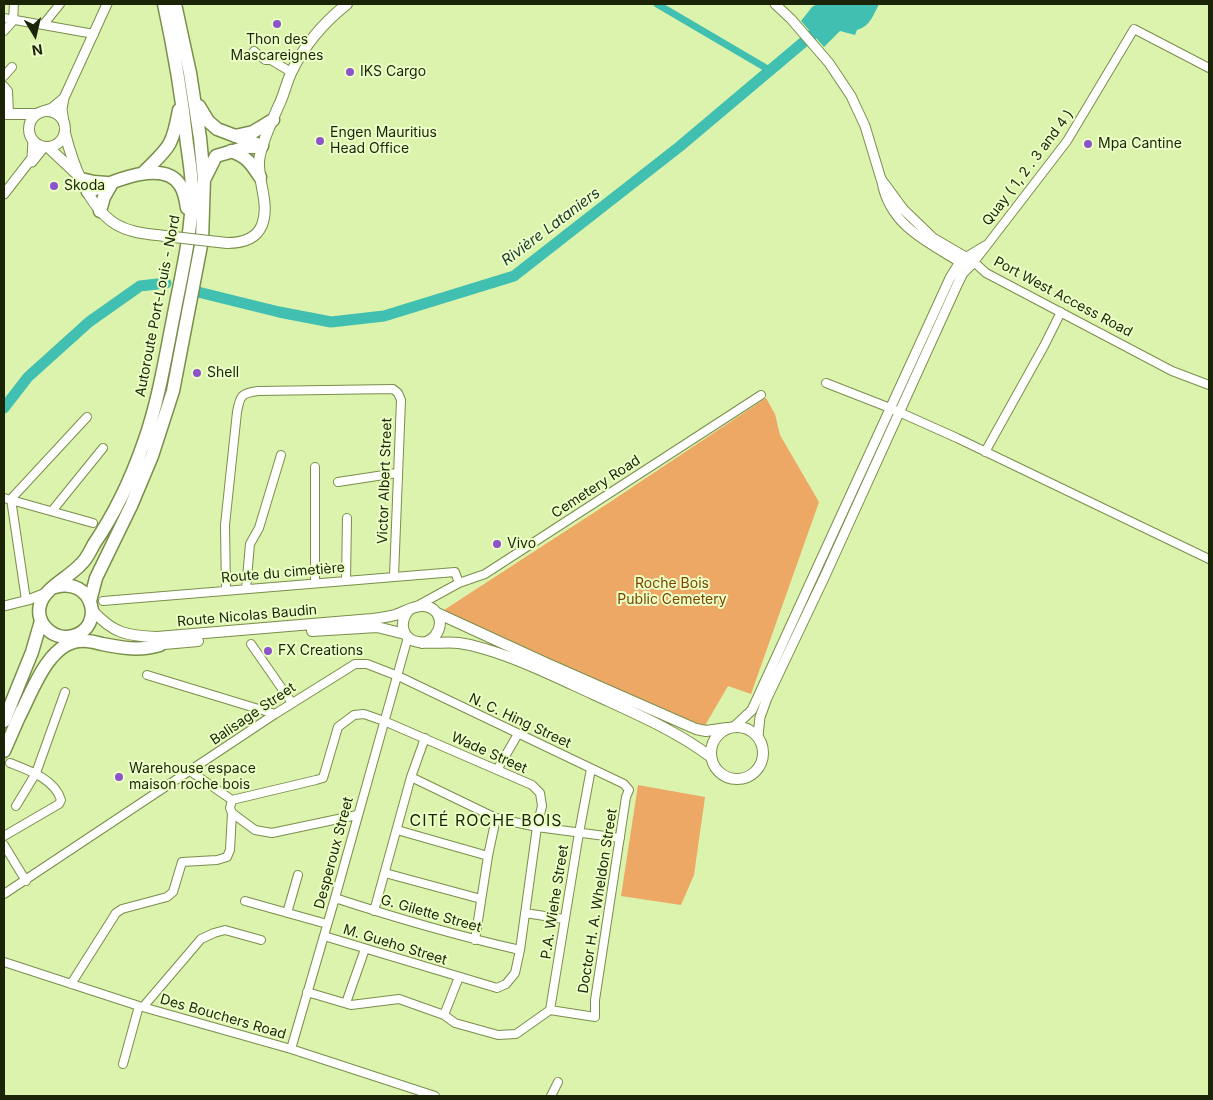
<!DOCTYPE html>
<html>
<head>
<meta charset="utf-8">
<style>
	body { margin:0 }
	#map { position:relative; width:1213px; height:1100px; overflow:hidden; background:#dbf3ac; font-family:Inter,sans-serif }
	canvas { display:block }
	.frame { position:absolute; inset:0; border:5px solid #1c2408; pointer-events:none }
	.north { position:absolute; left:10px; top:10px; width:50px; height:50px; -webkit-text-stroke:4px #ebffc6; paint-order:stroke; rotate:171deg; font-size:14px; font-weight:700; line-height:20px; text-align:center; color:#1c2408 }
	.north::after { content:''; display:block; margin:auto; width:18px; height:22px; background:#1c2408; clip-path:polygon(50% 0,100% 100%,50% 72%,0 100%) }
</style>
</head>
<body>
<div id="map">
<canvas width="1213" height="1100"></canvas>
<div class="frame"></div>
<div class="north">N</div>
</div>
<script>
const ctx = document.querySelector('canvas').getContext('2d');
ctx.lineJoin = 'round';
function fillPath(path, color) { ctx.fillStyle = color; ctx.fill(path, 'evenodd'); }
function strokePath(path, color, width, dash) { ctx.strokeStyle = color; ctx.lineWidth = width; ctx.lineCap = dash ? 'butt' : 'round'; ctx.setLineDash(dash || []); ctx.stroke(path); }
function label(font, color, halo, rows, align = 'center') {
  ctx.font = font + ' Inter,sans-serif'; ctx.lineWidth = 4; ctx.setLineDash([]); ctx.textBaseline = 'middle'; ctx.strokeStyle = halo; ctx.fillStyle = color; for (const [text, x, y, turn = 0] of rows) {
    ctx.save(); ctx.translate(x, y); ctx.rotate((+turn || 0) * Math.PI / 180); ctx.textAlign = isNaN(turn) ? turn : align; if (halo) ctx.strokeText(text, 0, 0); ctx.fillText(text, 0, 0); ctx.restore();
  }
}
fillPath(new Path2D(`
	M766 398 775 414 780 435 819 502 751 694 728 686 703 729 441 612 604 506Z
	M638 785 705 797 694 875 681 905 621 896Z`), '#eea865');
fillPath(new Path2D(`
	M817 4H879C873 16 870 26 857 30L855 35 840 31 824 47 801 21 812 7Z`), '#41bfb0');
strokePath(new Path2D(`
	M657 4 771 71`), '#41bfb0', 7);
strokePath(new Path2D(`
	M198 292 279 312 331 322 384 316 514 276 679 147 812 35
	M4 408 28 377 89 322 140 286 166 283`), '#41bfb0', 11);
const minor = new Path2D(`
	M4 18 94 34
	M43 25 60 4
	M4 31 13 21 14 4
	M254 51 265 60H271L291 72
	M1209 68 1134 29 1067 141 974 262 986 273 1172 371 1209 385
	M4 76 12 67
	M4 86 8 91 9 114
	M966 257 986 245
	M826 383 890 408 957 438 1209 559
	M985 452 1044 346 1061 312
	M338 482 397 473
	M4 498 93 523
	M52 511 103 448
	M346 580 347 518
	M315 583V467
	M246 589 250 544 259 528 281 455
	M226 591 225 525 237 412C240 396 241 393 258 391L393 389 398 393 401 400 394 576
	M26 600 11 499 87 417
	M103 601 455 572 459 583
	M417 606 459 583 485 574 761 395
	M251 644 292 703
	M147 675 275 714
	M497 770 518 734
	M190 771 232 800 316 780 323 778 338 727 354 715 364 714 384 721 532 785 540 793 542 806 537 827 520 950 515 973 506 984 497 988 324 936
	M411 777 496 818 537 827 620 838
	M232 800 230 808 232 813 255 830 272 833 357 815
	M16 806 36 773 65 692
	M397 830 488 856
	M4 836 59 804 61 800C55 779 28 770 10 763
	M4 845 26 881
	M385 873 481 899
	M4 894 275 714 355 664H367L398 676 624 784 629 790 626 797 595 1000V1017L550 1010 516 1034 498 1035 455 1023 444 1015 399 999 351 1005 307 992
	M335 898C396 918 458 936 520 950
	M245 901 327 924
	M374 911 411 777 425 738
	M287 913 298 875
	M525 913 564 919
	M475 940 488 856 496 818
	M4 962 139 1006 291 1049 435 1096
	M71 984 116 913 122 909 167 897 173 892 182 862 217 860 227 857 230 850 232 813
	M346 1003 365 949
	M143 1007 201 939 214 933 225 930 261 940
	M550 1010 579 833 591 769
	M444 1015 459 977
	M291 1049 335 898 408 637
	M123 1064 139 1006
	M551 1096 558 1082`);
const tertiary = new Path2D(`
	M43 111 52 108 64 98
	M64 122 62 109 64 98 107 4
	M32 162 44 147
	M882 182C890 227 930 243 965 265
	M4 194 32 158 33 140
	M4 606 28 600 46 593
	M735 726 752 710 950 278 960 262 966 257
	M758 736 760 717 767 698 824 578 958 283 963 273 974 262 933 238 903 209 881 179 865 126 851 96 829 63 791 19 775 4`);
const secondary = new Path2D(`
	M29 129a18 18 0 1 1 36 0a18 18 0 1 1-36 0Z
	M4 114H36
	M65 133C72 162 88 206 114 223 129 233 148 234 165 236
	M48 147 80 177
	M227 243C241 243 256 240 262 225 270 204 258 183 259 161 261 143 271 124 278 107 284 96 286 83 292 71 305 44 323 23 347 4
	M410 609C402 617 399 631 410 639 420 646 445 641 459 643 467 644 476 646 485 649 522 660 558 678 593 694 634 713 675 730 711 757
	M92 610C113 633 126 636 157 637L372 619C380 618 387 617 395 615 404 612 414 605 424 606 447 609 444 639 422 643
	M437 613 548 664 696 729 706 731 727 728
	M312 631 377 627 405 634
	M153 645 198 641
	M711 753a26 26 0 1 1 52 0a26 26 0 1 1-52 0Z`);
const trunk = new Path2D(`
	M199 106 208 121 217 129 262 146
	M235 136 253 132 273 120
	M231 151C247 157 251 163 260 177
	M143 173C169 147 172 148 179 110
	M205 178 216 156 247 147H257
	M81 179 94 182 107 183
	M88 192C110 183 163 158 180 185 184 191 186 201 187 208
	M100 211 104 197 112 183
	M55 587C93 576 106 627 73 636 54 641 35 624 40 605 44 588 70 577 81 564 87 559 90 551 94 544 115 513 132 477 144 442 158 403 165 359 173 319 181 276 192 234 192 191 192 175 189 159 187 144 182 97 174 50 164 4
	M90 601 96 578 131 506 152 456 173 391 202 240 204 179 200 138 190 73 175 4
	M19 717C32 692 48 644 79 641 87 640 95 642 102 644 122 648 140 651 160 645
	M4 721 32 652 41 621
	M4 751 22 710`);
strokePath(minor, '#7a8e4b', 10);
strokePath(tertiary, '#7a8e4b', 11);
strokePath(secondary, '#7a8e4b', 12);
strokePath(trunk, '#7a8e4b', 15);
strokePath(minor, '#fff', 8);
strokePath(tertiary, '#fff', 9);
strokePath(secondary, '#fff', 10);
strokePath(trunk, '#fff', 12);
const secondaryBridge = new Path2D(`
	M165 236 227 243`);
strokePath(secondaryBridge, '#7a8e4b', 12, []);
strokePath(secondaryBridge, '#fff', 10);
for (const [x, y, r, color] of [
	[277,24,5,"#8d53cb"],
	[350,72,5,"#8d53cb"],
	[320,141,5,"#8d53cb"],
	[1088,144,5,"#8d53cb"],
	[54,186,5,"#8d53cb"],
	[197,373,5,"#8d53cb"],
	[497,544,5,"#8d53cb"],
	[268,651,5,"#8d53cb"],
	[119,777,5,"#8d53cb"]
]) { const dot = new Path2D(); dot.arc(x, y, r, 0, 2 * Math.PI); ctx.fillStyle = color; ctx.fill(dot); strokePath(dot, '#ebffc6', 2); }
label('14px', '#1c2408', '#ebffc6', [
	["Thon des",277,40,"center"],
	["Mascareignes",277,56,"center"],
	["IKS Cargo",360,72],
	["Engen Mauritius",330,133],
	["Head Office",330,149],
	["Mpa Cantine",1098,144],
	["Skoda",64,186],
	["Shell",207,373],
	["Vivo",507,544],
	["FX Creations",278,651],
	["Warehouse espace",129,769],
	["maison roche bois",129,785]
], 'left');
label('14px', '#1c2408', '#ebffc6', [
	["Quay ( 1, 2 . 3 and 4 )",1028,168,-53],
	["Port West Access Road",1063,297,28],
	["Autoroute Port-Louis - Nord",158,306,-79],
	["Victor Albert Street",385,481,-88],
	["Cemetery Road",596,487,-33],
	["Route du cimetière",283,573,-5],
	["Route Nicolas Baudin",247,616,-5],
	["Balisage Street",253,714,-34],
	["N. C. Hing Street",520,721,25],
	["Wade Street",489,753,24],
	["Desperoux Street",334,853,-75],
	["Doctor H. A. Wheldon Street",598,901,-81],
	["P.A. Wiehe Street",555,902,-81],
	["G. Gilette Street",431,914,16],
	["M. Gueho Street",395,945,17],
	["Des Bouchers Road",223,1017,16]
]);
label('14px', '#7b4500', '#ebffc6', [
	["Roche Bois",672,584],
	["Public Cemetery",672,600]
]);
label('italic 15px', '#1a3531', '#ebffc6', [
	["Rivière Lataniers",551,227,-37]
]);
ctx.letterSpacing = '1px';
label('16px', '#1c2408', '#ebffc6', [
	["CITÉ ROCHE BOIS",486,821]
]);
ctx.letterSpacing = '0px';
</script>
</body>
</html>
